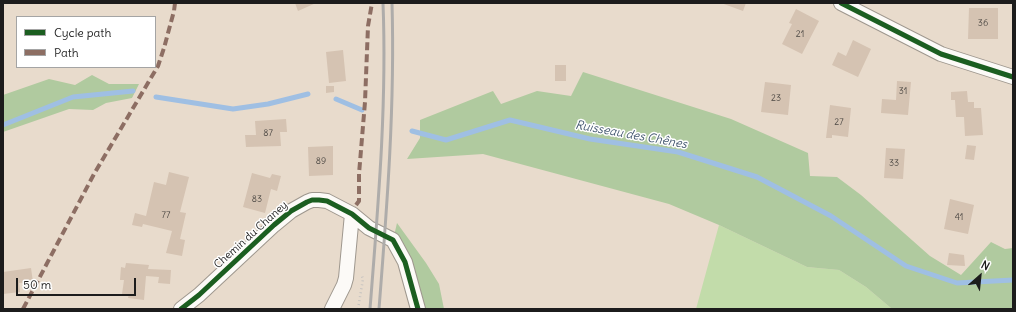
<!DOCTYPE html>
<html>
<head>
<meta charset="utf-8">
<style>
	body { margin:0 }
	#map { position:relative; width:1016px; height:312px; overflow:hidden; background:#e8dbcc; font-family:Delius,sans-serif }
	canvas { display:block }
	.frame { position:absolute; inset:0; border:4px solid #1c1c1c; pointer-events:none }
	.legend { position:absolute; left:16px; top:16px; width:140px; height:52px; box-sizing:border-box; background:#fff; border:1px solid #a4a4a4; margin:0; padding:5px 7px; list-style:none; font-size:12px; color:#1c1c1c }
	.legend li { display:flex; align-items:center; gap:8px; height:20px }
	.legend b { width:20px; border:1px solid #a4a4a4 }
	.north { position:absolute; left:960px; top:256px; width:40px; height:40px; -webkit-text-stroke:3px #fff; paint-order:stroke; rotate:27deg; font-size:11px; font-weight:700; line-height:16px; text-align:center; color:#1c1c1c }
	.north::after { content:''; display:block; margin:auto; width:14px; height:18px; background:#1c1c1c; clip-path:polygon(50% 0,100% 100%,50% 72%,0 100%) }
	.scale { position:absolute; left:16px; top:278px; width:120px; height:18px; box-sizing:border-box; border:2px solid #1c1c1c; border-top:0; padding-left:5px; font-size:12px; line-height:14px; white-space:nowrap; color:#1c1c1c; -webkit-text-stroke:3px #fff; paint-order:stroke }
</style>
</head>
<body>
<div id="map">
<canvas width="1016" height="312"></canvas>
<div class="frame"></div>
<ul class="legend">
<li><b style="height:5px;background:#1b5e20"></b>Cycle path</li>
<li><b style="height:5px;background:#8d6e63"></b>Path</li>
</ul>
<div class="north">N</div>
<div class="scale">50 m</div>
</div>
<script>
const ctx = document.querySelector('canvas').getContext('2d');
ctx.lineJoin = 'round';
function fillPath(path, color) { ctx.fillStyle = color; ctx.fill(path, 'evenodd'); }
function strokePath(path, color, width, dash) { ctx.strokeStyle = color; ctx.lineWidth = width; ctx.lineCap = dash ? 'butt' : 'round'; ctx.setLineDash(dash || []); ctx.stroke(path); }
function label(font, color, halo, rows, align = 'center') {
  ctx.font = font + ' Delius,sans-serif'; ctx.lineWidth = 3; ctx.setLineDash([]); ctx.textBaseline = 'middle'; ctx.strokeStyle = halo; ctx.fillStyle = color; for (const [text, x, y, turn = 0] of rows) {
    ctx.save(); ctx.translate(x, y); ctx.rotate((+turn || 0) * Math.PI / 180); ctx.textAlign = isNaN(turn) ? turn : align; if (halo) ctx.strokeText(text, 0, 0); ctx.fillText(text, 0, 0); ctx.restore();
  }
}
fillPath(new Path2D(`
	M719 225 807 267 839 270 866 287 892 309H696Z`), '#c2dcaa');
fillPath(new Path2D(`
	M583 72 731 119 808 153 810 176 837 177 861 195 930 256 961 275 991 242 1005 249 1013 248V309H892L866 287 839 270 807 267 719 225 669 204 483 154 407 159 420 138V120L493 91 501 104 537 91 571 96Z
	M92 75 109 84H139L132 98 106 103 93 110 69 109 3 132V95L49 79 75 85Z
	M397 223 426 263 439 284 444 309H418L393 240Z`), '#b0ca9f');
strokePath(new Path2D(`
	M156 97 233 109 268 104 308 94
	M336 99 362 110
	M3 125 73 97 133 91
	M412 131 446 140 510 120 590 139 678 152 757 177 831 216 906 266 957 283 1013 280`), '#9fbfe3', 5);
fillPath(new Path2D(`
	M295 3H316L298 11Z
	M721 3H746L743 11Z
	M969 8H998V39H968Z
	M796 9 819 21 802 54 782 44 792 24 789 23Z
	M853 40 871 49 858 77 832 65 838 52 846 56Z
	M343 50 346 81 329 83 326 52Z
	M555 65H566V81H555Z
	M897 81 911 82 908 115 881 113 882 99 896 100Z
	M765 82 791 85 788 115 761 112Z
	M326 86H334V92L326 93Z
	M967 91 968 102H974V108H981L983 135 965 136 964 117H956L955 100H951V92Z
	M830 105 851 108 848 137 832 135V138H826Z
	M286 119 287 132H280L281 146 246 147 245 135H256L255 121Z
	M967 145 976 146 974 160 965 159Z
	M333 146V175L309 176 308 147Z
	M886 148 905 149 903 179 884 178Z
	M169 172 189 177 180 212 186 213 180 239 185 240 182 256 166 253 172 231 143 224 142 227 132 225 135 213 146 216 154 182 166 185Z
	M252 173 270 178 272 174 281 176 277 191 271 189 265 213 243 207Z
	M950 199 974 205 968 234 944 229Z
	M949 253 964 255 965 266 947 265Z
	M126 263 149 265 148 269 171 270 170 284 158 283 159 277 146 276 144 300 128 298 129 294H122L124 280H120L121 267 125 268Z
	M31 268 33 282 19 283 20 292 3 294V272Z`), '#d5c3b2');
const street = new Path2D(`
	M841 3 941 54 1013 77
	M181 309 199 295 274 225 291 211 307 202 312 200H319L327 201 352 214 369 228 393 240 405 262 418 309
	M332 309 344 285 346 278 352 214`);
strokePath(street, '#9e978e', 16);
strokePath(new Path2D(`
	M358 309 363 279 362 276`), '#c6c3c0', 2.5, [1, 3]);
strokePath(street, '#fcfaf7', 14);
strokePath(new Path2D(`
	M370 309C378 207 387 105 383 3
	M379 309C387 207 395 105 392 3`), '#aeacaa', 3);
strokePath(new Path2D(`
	M356 205 359 201V174L365 102 368 26 372 3
	M23 309 94 174 158 66 164 48 174 11 175 3`), '#8d6e63', 4, [8, 4]);
strokePath(new Path2D(`
	M841 3 941 54 1013 77
	M181 309 199 295 274 225 291 211 307 202 312 200H319L327 201 352 214 369 228 393 240 405 262 418 309`), '#1b5e20', 5);
label('9px', '#4a4642', null, [
	["36",983,23],
	["21",800,34],
	["31",903,91],
	["23",776,98],
	["27",839,122],
	["87",268,133],
	["89",321,161],
	["33",894,163],
	["83",257,199],
	["77",166,215],
	["41",959,217]
]);
label('11px', '#1c1c1c', '#fff', [
	["Chemin du Chaney",251,235,-42]
]);
label('italic 12px', '#445870', '#fff', [
	["Ruisseau des Chênes",631,135,10]
]);
</script>
</body>
</html>
